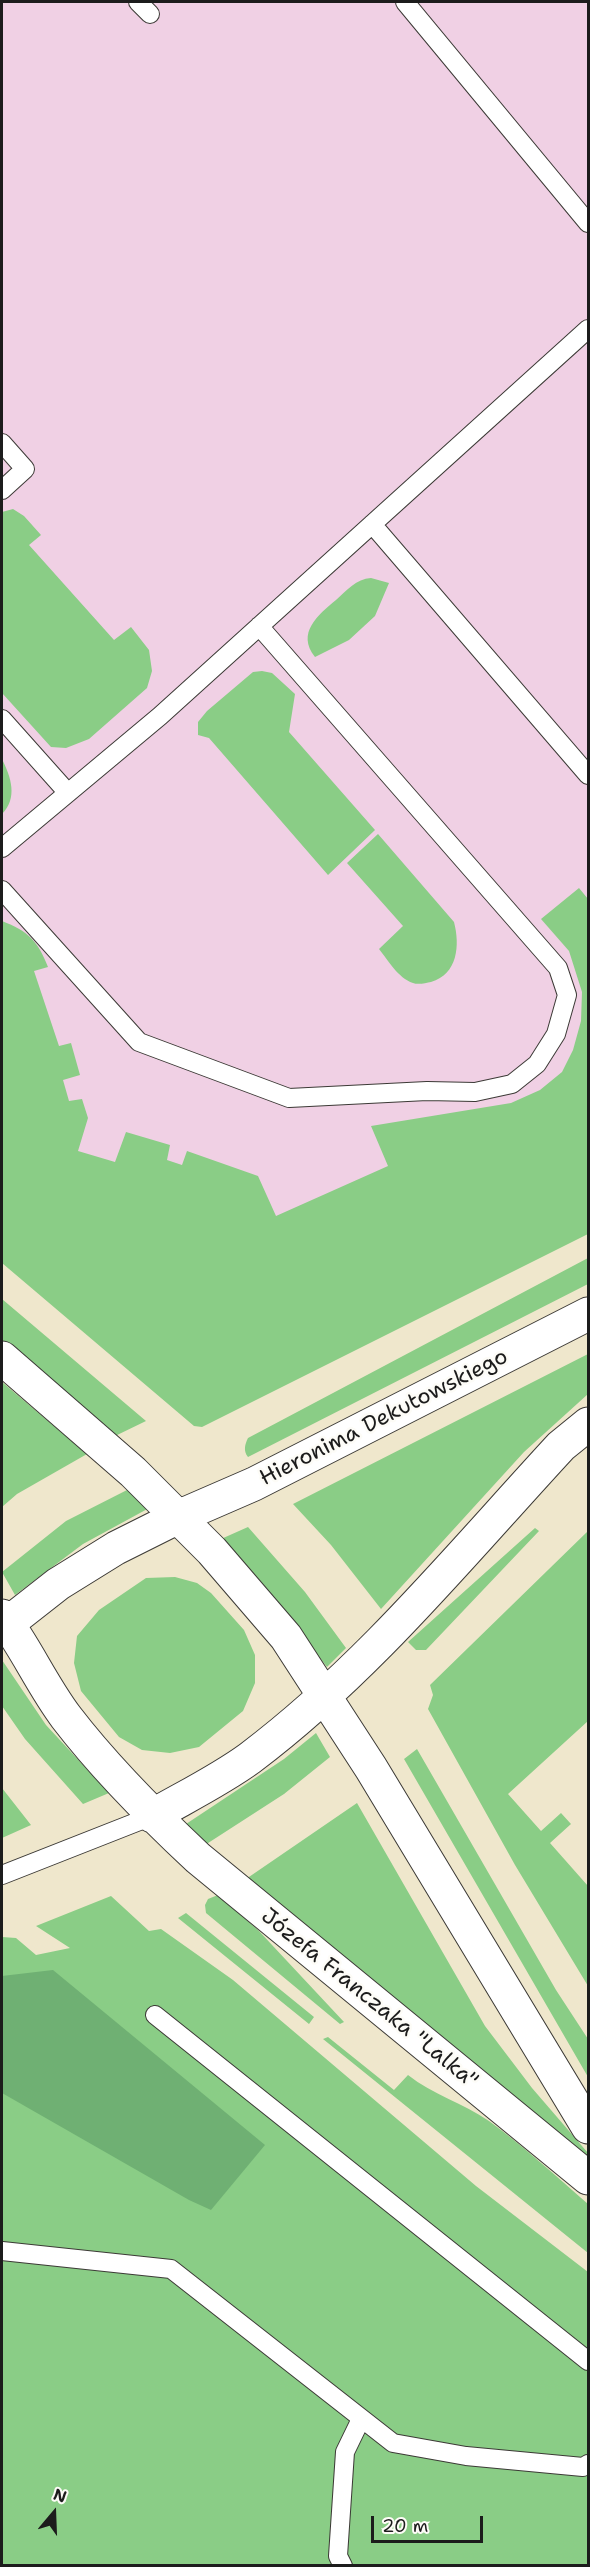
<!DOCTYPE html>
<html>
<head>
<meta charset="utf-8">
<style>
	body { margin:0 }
	#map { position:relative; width:590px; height:2567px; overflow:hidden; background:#efe7cc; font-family:"Shantell Sans",sans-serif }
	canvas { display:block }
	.frame { position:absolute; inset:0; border:3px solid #1c1c1c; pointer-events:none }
	.north { position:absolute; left:24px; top:2483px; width:60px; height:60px; -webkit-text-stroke:4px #fdfcf7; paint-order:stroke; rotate:19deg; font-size:16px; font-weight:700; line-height:24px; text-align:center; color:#1c1c1c }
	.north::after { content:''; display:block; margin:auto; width:21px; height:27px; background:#1c1c1c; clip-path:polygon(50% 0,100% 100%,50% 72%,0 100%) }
	.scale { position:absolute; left:371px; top:2516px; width:112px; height:27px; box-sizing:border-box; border:3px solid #1c1c1c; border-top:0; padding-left:8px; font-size:18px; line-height:21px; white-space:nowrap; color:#1c1c1c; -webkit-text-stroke:4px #fdfcf7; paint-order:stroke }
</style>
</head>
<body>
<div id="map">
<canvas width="590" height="2567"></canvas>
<div class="frame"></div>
<div class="north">N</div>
<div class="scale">20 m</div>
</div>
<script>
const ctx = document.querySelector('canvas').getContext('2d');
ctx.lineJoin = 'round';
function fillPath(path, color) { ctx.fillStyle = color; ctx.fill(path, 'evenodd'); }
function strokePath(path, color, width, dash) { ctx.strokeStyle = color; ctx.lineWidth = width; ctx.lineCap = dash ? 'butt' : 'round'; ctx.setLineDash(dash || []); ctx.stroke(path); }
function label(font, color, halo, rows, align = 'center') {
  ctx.font = font + ' "Shantell Sans",sans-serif'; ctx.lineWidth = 5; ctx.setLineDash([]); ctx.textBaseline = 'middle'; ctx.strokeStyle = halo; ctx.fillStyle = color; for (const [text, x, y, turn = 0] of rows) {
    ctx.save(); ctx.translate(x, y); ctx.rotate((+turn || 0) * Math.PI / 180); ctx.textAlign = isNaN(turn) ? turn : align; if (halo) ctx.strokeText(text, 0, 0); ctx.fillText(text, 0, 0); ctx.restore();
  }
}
fillPath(new Path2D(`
	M2 2H588V1160L344 1294 2 1216Z`), '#f0d0e4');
fillPath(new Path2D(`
	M13 509 24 516 41 535 29 545 114 640 131 627 149 650 152 671 147 688 89 739 66 748 51 747 2 693V512Z
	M371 578 389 583 375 616 349 640 315 657C296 633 318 615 336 600 347 590 356 579 371 578Z
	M262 671 272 673 295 694 289 732 375 830 328 875 209 738 198 735V722L207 711 253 672Z
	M2 759C11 777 18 798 2 814Z
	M378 834 454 922C460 945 458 974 431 982 426 983 418 985 413 983 398 978 388 960 379 949L403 926 347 863Z
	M579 888 588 899V1234L202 1427 194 1426 2 1263V921C28 931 38 941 48 967L34 971 59 1046 71 1043 80 1075 63 1080 69 1101 82 1099 88 1118 78 1151 115 1162 126 1132 170 1145 167 1160 182 1165 187 1151 258 1176 276 1216 388 1166 371 1126 511 1103 540 1090 562 1072 573 1050 581 1021 582 992 569 951 541 919Z
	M588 1258V1284L248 1457C243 1451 245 1444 248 1438Z
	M2 1299 146 1421 113 1437 2 1345Z
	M588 1354V1394L524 1452 381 1609 331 1545 293 1504Z
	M2 1382 87 1454 17 1494 2 1507Z
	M129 1489 151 1507 83 1544 15 1595 2 1572 66 1521Z
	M248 1527 305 1592 346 1648 327 1667 273 1596 221 1539Z
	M535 1528 539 1531 426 1650H416L408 1642Z
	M588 1531V1721L508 1794 541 1831 561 1813 571 1824 550 1843 588 1886V1986L515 1865 428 1709 433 1695 430 1685Z
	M175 1577 197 1583 211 1593 244 1630 255 1655V1683L243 1711 199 1747 170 1753 142 1750 119 1737 81 1691 74 1663 77 1636 99 1610 146 1578Z
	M2 1660 46 1725 109 1793 83 1804 25 1739 2 1706Z
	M316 1733 330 1757 284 1794 205 1845 183 1826 284 1759Z
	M417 1749 556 1990 588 2039V2077L404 1759Z
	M2 1788 31 1825 2 1838Z
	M357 1803 485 2026 532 2088 588 2153V2169L246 1879Z
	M218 1895 258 1930 344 2022 340 2024 206 1913 205 1905 208 1899Z
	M111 1896 149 1931 161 1929 233 1980 476 2186 588 2272V2565L2 2566V1937L16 1938 36 1955 70 1948 36 1926Z
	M186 1913 314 2017 309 2024 178 1918Z
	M328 2037 394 2090 408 2075C433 2095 463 2103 489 2121 523 2146 556 2176 588 2204V2253L323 2039Z`), '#8acd86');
fillPath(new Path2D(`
	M53 1970 265 2145 211 2210 189 2200 2 2093V1976Z`), '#6fb073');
const lane = new Path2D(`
	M138 2 150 14
	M405 2 588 223
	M2 443 25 469 2 490
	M372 524 588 775
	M2 719 68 793
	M2 848 160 716 588 329
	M2 890 139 1042 289 1098 427 1091 475 1092 512 1084 537 1064 556 1034 567 995 558 968 259 626
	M2 1875 152 1816
	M155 2015 588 2361
	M2 2251 171 2269 393 2443 466 2456 583 2467 588 2464
	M343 2566 338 2556 345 2452 361 2419`);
const secondary = new Path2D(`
	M2 1358 133 1472 212 1551 286 1637 371 1768 588 2127
	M2 1616C26 1648 42 1685 66 1717 105 1768 151 1814 198 1858L588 2178
	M7 1624 58 1584 116 1548 178 1517 254 1484 588 1314
	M152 1816C185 1797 220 1780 250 1758 367 1670 462 1553 561 1446L588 1424`);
strokePath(lane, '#3c3a36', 20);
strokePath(secondary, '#3c3a36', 35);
strokePath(lane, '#fff', 18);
strokePath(secondary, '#fff', 33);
label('22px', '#1c1c1c', '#fdfcf7', [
	["Hieronima Dekutowskiego",384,1418,-27],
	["Józefa Franczaka \"Lalka\"",369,1999,39]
]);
</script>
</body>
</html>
